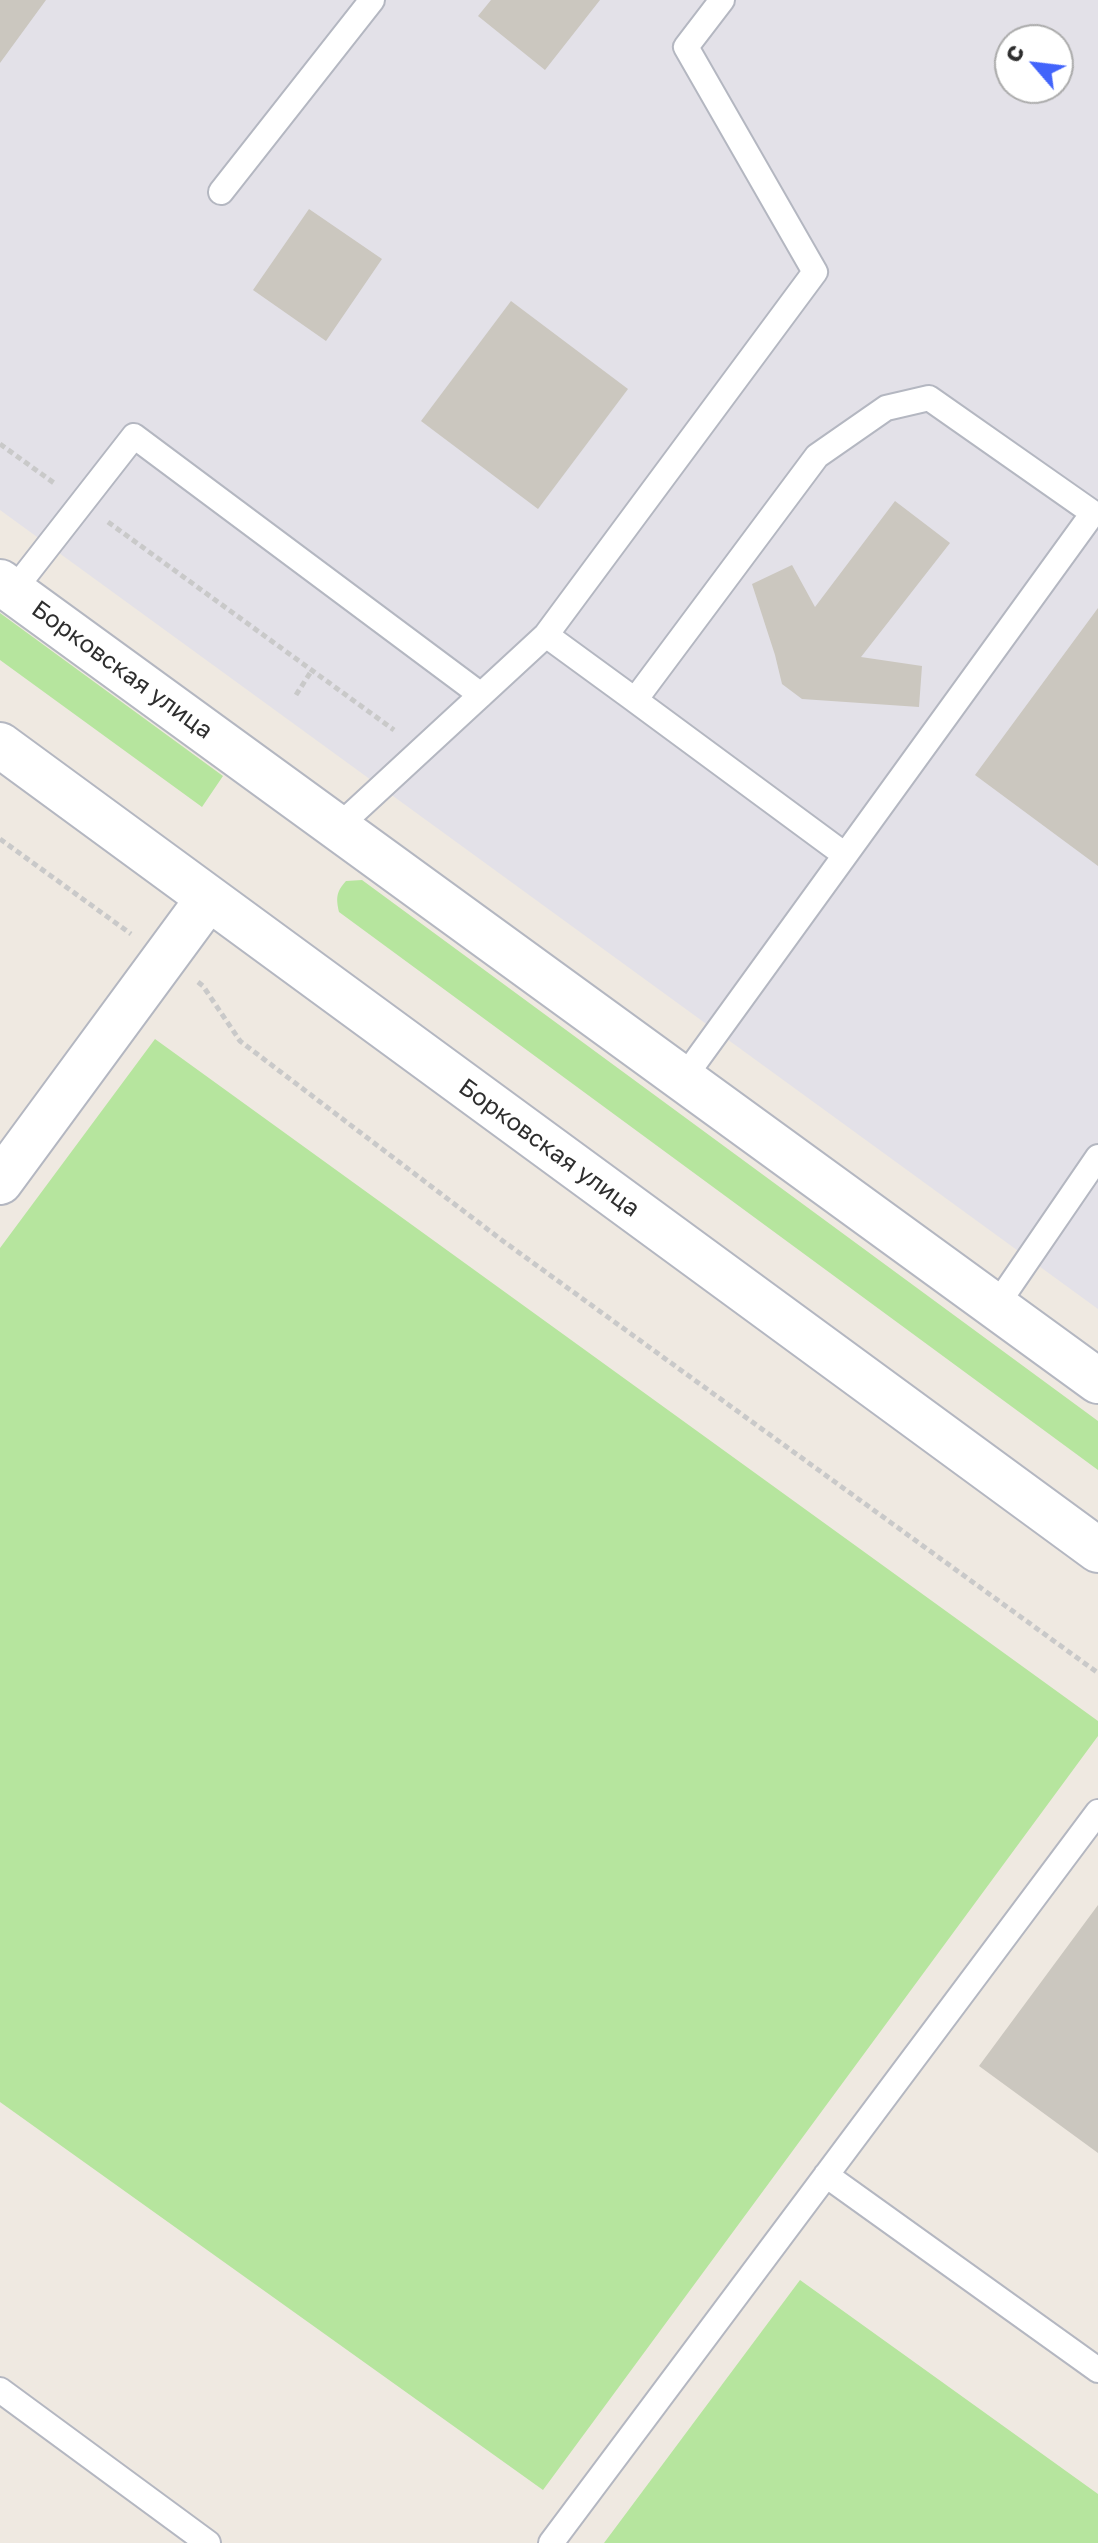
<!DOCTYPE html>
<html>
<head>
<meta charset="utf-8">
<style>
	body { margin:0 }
	#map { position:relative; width:1098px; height:2543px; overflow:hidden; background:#efe9e1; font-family:"Golos Text",sans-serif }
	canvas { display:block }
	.north { position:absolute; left:994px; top:24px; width:80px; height:80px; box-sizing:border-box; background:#fff; border:2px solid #ababab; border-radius:50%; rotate:298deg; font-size:22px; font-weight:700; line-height:32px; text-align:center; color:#2e2e2e }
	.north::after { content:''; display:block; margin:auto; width:28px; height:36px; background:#4264fb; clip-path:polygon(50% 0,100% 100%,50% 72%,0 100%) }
</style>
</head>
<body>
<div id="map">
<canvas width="1098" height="2543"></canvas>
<div class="north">С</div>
</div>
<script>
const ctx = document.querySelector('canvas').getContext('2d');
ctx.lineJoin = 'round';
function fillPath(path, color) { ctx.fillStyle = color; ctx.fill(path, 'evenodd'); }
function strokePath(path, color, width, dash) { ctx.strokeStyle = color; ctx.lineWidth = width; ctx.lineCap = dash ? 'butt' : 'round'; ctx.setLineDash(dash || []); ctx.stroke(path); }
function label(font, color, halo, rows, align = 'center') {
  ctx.font = font + ' "Golos Text",sans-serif'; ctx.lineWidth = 6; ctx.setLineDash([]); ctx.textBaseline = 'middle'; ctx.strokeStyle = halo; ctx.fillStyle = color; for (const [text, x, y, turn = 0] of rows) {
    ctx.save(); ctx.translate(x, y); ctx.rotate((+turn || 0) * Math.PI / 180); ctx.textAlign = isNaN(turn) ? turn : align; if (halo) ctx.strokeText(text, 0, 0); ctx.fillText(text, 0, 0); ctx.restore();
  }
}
fillPath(new Path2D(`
	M0 0H1098V1309L0 510ZM1010 40H1058V88H1010Z`), '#e3e1e8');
fillPath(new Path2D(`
	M0 613 223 776 202 807 0 660Z
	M362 880 1098 1421V1470L339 912C336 898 336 892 346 881Z
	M155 1039 1098 1721V1736L543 2490 0 2102V1248Z
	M800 2280 1098 2494V2543H604Z`), '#b6e59e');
fillPath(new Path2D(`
	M0 0H46L0 63Z
	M491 0H600L545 70 478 16Z
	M309 209 382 259 326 341 253 290Z
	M511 301 628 389 538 509 421 421Z
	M895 501 950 543 861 657 922 666 919 707 802 699 782 684 775 655 752 584 792 565 815 607Z
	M1098 608V866L975 775Z
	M1098 1905V2153L979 2066Z`), '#cbc7bf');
const service = new Path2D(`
	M221 192 372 0
	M13 591 134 436 481 695
	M546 635 815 272 686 47 722 0
	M635 700 845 855
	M338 827 546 635 635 700 817 456 886 408 929 398 1093 513 683 1079
	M996 1306 1098 1157
	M826 2175 1098 2370
	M0 2390 208 2543
	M551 2543 1098 1812`);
const minor = new Path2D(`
	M0 1182 208 899`);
const secondary = new Path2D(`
	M0 582 1098 1381
	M0 745 1098 1550`);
strokePath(service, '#b4b7c1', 28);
strokePath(minor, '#b4b7c1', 48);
strokePath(secondary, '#b4b7c1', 48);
strokePath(new Path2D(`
	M0 444 54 483
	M108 522 394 730
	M296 695 312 670
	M0 839 131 934
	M198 982 203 986 240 1041 503 1241 1098 1673`), '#c9c9c9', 5, [6, 4]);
strokePath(service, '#fff', 24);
strokePath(minor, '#fff', 44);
strokePath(secondary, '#fff', 44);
label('24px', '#2e2e2e', '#fff', [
	["Борковская улица",122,670,36],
	["Борковская улица",549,1148,36]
]);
</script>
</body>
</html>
